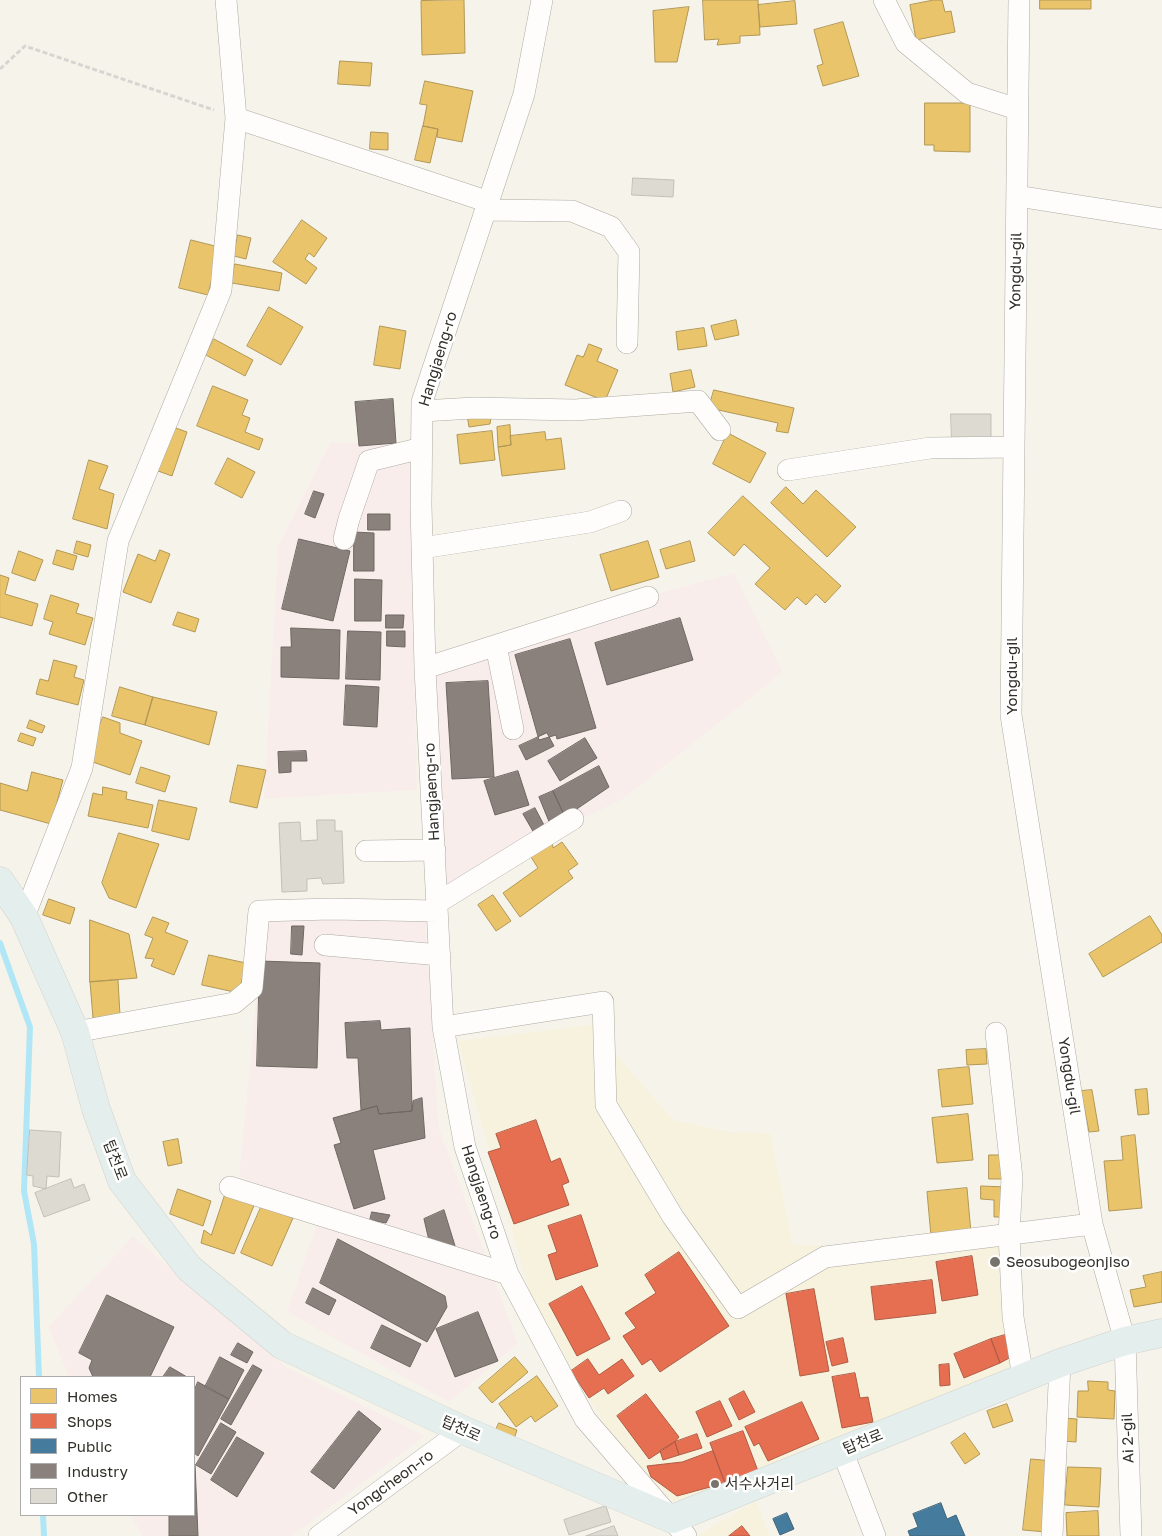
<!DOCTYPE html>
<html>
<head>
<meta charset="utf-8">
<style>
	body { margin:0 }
	#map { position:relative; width:1162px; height:1536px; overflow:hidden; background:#f6f4ea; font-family:"Golos Text",sans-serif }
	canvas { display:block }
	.legend { position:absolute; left:20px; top:1376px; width:175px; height:140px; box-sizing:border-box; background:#fff; border:1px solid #adaca9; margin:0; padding:6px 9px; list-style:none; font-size:15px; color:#312f28 }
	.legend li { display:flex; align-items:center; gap:10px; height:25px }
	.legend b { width:25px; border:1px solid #adaca9 }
</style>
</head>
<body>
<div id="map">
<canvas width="1162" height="1536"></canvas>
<ul class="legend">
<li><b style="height:14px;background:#e9c46a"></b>Homes</li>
<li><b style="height:14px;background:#e76f51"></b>Shops</li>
<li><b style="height:14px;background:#457b9d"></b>Public</li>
<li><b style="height:14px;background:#8a817c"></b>Industry</li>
<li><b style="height:14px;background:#dcdad1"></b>Other</li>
</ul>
</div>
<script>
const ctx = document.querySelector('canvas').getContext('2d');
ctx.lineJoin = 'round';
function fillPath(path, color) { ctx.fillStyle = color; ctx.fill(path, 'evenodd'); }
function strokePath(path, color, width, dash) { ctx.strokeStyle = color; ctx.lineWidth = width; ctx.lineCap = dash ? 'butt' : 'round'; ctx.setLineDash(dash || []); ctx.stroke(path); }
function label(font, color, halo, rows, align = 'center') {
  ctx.font = font + ' "Golos Text","Noto Sans KR",sans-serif'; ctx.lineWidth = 5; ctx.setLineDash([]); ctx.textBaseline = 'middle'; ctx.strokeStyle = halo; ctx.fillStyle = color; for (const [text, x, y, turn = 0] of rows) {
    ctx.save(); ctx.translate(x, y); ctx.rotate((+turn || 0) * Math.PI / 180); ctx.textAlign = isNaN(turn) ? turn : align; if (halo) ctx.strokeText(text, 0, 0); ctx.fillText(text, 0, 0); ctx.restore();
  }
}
fillPath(new Path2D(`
	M591 1025 673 1120 730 1132 770 1133 793 1245 1002 1246 1015 1367 829 1440 677 1506 610 1434 531 1298 458 1041Z
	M756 1501 770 1536H697Z`), '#f7f2de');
fillPath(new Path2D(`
	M330 442 409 444 417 790 264 799 278 546Z
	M734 573 783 672 623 799 446 885 435 653Z
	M264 917 425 918 439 1128 518 1344 449 1402 287 1312 322 1208 239 1177Z
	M133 1236 286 1367 425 1436 292 1536H143L130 1515H194V1377H69L48 1327Z`), '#f9edeb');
const homes = new Path2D(`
	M464 0 465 53 422 55 421 1Z
	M703 0H758L760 35 740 36V43L717 45 719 39 705 40Z
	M934 0H942L945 12 951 11 955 32 916 40 910 5Z
	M1040 0H1091V9H1040Z
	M795 1 797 24 760 27 758 5Z
	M689 7 677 62H655L653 11Z
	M843 22 859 76 823 86 817 66 823 64 814 30Z
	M340 61 372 63 370 86 338 84Z
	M425 81 473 91 462 142 437 137 438 129 423 126 427 105 420 104Z
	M925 103H970V152L934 151V145H925Z
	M423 126 438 129 430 163 415 160Z
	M371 132 388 133V150L370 149Z
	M302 220 327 238 314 257 309 253 305 259 317 268 306 284 273 262Z
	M238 235 251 238 246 259 234 256Z
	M191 240 219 247 208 295 179 288Z
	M235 264 282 273 279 291 232 283Z
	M269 307 303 327 281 365 247 346Z
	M736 320 739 335 715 340 711 326Z
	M380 326 406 331 400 369 374 365Z
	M704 328 707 346 678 350 676 332Z
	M214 339 253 360 245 376 206 355Z
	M589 344 602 349 597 361 618 370 605 401 565 385 577 355 583 357Z
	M691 370 695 387 673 392 670 374Z
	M213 386 248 400 242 415 250 418 245 432 263 439 259 450 197 426Z
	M714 390 794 408 788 433 776 431 778 423 709 408Z
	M492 412 490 424 469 427 467 415Z
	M510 425 511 445 498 447 497 427Z
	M173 427 187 432 172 476 158 471Z
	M492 431 495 460 460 464 457 435Z
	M545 432 546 440 561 438 565 469 502 476 498 447 511 445 510 436Z
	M728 433 766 453 750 483 713 464Z
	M228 458 255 472 242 498 215 484Z
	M89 460 108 466 99 489 114 494 107 529 73 519Z
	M786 487 803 504 816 490 856 527 827 557 771 503Z
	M743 496 841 586 825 603 816 594 806 605 797 597 785 610 755 584 770 568 744 544 734 556 708 533Z
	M77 541 91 545 88 557 74 553Z
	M648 541 659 577 611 591 600 555Z
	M690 541 695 561 666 569 660 550Z
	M57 550 77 556 73 570 53 564Z
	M160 550 170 554 151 603 123 592 138 554 155 561Z
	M19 551 43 560 35 581 12 573Z
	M0 575 9 578 5 594 38 604 32 626 0 617Z
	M51 595 79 604 76 613 93 618 85 645 49 634 53 622 44 619Z
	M178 612 199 619 195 632 173 625Z
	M54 660 77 666 74 677 84 680 78 705 36 694 40 679 48 681Z
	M120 687 153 697 145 725 112 716Z
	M153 697 217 712 209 745 145 725Z
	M103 717 120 723V733L142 741 130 775 87 760Z
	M30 720 45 726 42 733 27 728Z
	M21 733 36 738 33 746 18 741Z
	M238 765 266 770 257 808 230 802Z
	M141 767 170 776 165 792 136 783Z
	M32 772 63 780 51 824 0 810V783L27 791Z
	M103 787 127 792 126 799 153 805 148 828 88 816 93 793 102 795Z
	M159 800 197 808 189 840 152 831Z
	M119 833 159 844 136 908 109 898 102 883Z
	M552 842 553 848 562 842 578 864 568 871 573 878 520 917 503 893 538 868 531 857Z
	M493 895 511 921 496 931 478 905Z
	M49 899 75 908 70 924 43 915Z
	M1150 916 1162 935V942L1103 977 1089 954Z
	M153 917 169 923 165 932 188 941 174 975 151 966 154 959 145 958 153 938 145 935Z
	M90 920 129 934 137 978 90 982Z
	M209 955 246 963 239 993 202 985Z
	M118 980 120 1015 93 1018 90 982Z
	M986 1049 987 1064 967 1065 966 1050Z
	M969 1067 973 1104 942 1107 938 1070Z
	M1147 1089 1149 1114 1138 1115 1135 1090Z
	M1092 1090 1099 1131 1089 1132 1081 1091Z
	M968 1114 973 1160 937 1163 932 1118Z
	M1135 1135 1142 1208 1109 1211 1104 1161 1123 1160 1121 1137Z
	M178 1139 182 1163 168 1166 163 1142Z
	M989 1155H1003V1179H989Z
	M981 1186 1007 1187V1217H994V1200L981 1199Z
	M967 1188 971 1233 931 1236 927 1192Z
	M178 1189 211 1201 203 1226 170 1214Z
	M226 1192 255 1203 234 1254 201 1243 204 1230 211 1235Z
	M262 1205 293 1218 272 1266 241 1253Z
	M1162 1272V1302L1134 1307 1130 1290 1146 1287 1143 1276Z
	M515 1357 528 1372 492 1403 479 1388Z
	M537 1376 558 1406 535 1422 531 1416 516 1427 499 1404Z
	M1088 1381 1108 1382V1390L1115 1391 1114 1419 1077 1417 1078 1391H1088Z
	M1007 1404 1013 1421 993 1428 987 1411Z
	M1064 1418 1077 1419 1076 1442 1062 1441Z
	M499 1423 517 1430 514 1439 495 1432Z
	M965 1433 980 1454 965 1464 951 1443Z
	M1031 1459 1053 1461 1046 1532 1023 1530Z
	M1068 1467 1101 1468 1099 1507 1065 1505Z
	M1098 1511 1099 1536H1067L1066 1513Z`);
fillPath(homes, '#e9c46a');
strokePath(homes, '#b29756', 1);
const shops = new Path2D(`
	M536 1120 551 1162 560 1158 569 1182 562 1185 569 1205 514 1224 488 1152 501 1148 496 1134Z
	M581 1215 598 1266 556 1280 548 1255 557 1252 548 1226Z
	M679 1252 729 1326 660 1372 651 1359 642 1365 623 1336 636 1328 625 1313 656 1293 645 1275Z
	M972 1256 978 1295 942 1301 936 1262Z
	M932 1280 936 1313 875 1320 871 1287Z
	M582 1286 610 1339 577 1356 549 1304Z
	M814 1289 829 1371 800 1376 786 1294Z
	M1012 1333 1013 1356 1000 1363 991 1339Z
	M843 1338 848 1362 832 1366 826 1342Z
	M991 1339 1000 1363 964 1378 954 1354Z
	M588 1359 599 1375 622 1359 634 1376 608 1394 604 1388 589 1398 571 1371Z
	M949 1364 950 1385 940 1386 939 1365Z
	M855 1373 860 1398 868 1397 873 1422 842 1428 832 1377Z
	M744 1391 755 1412 739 1420 729 1399Z
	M646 1394 679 1437 675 1442 649 1459 617 1416Z
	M720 1401 732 1426 707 1437 696 1412Z
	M802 1402 819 1439 768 1461 759 1443 754 1446 745 1427Z
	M743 1431 758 1471 725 1483 710 1443Z
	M697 1434 702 1448 679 1455 675 1442Z
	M675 1442 679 1455 663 1460 660 1451Z
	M713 1451 725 1483 677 1496 651 1477 647 1466 682 1462Z
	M742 1526 750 1536H729Z`);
fillPath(shops, '#e76f51');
strokePath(shops, '#b05c45', 1);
const public = new Path2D(`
	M941 1503 947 1519 956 1515 965 1536H910L908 1531 918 1527 913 1514Z
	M787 1513 794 1529 780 1535 773 1519Z`);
fillPath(public, '#457b9d');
strokePath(public, '#3f647a', 1);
const industry = new Path2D(`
	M393 399 396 443 359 446 355 402Z
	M314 491 324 494 315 518 305 514Z
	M368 514H390V530H368Z
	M354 532 374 533V571H354Z
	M299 539 350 551 333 621 282 609Z
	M355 579 382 580 381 621H355Z
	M386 615H404L403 628H386Z
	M680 618 693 660 607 685 595 643Z
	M291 628 340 630 339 679 281 677V647H291Z
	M348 631 381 632 380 680 346 679Z
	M387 631H405V647L387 646Z
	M570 639 596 728 557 739 556 735 539 740 515 655Z
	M488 681 494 777 452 779 446 683Z
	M346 685 379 687 377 727 344 725Z
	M547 733 554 746 526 760 519 746Z
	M585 738 597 758 560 781 548 761Z
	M306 751 307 761H291V772L279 773 278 752Z
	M599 766 609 787 565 817 553 791Z
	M518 771 529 805 495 815 484 781Z
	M553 791 565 817 550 824 539 797Z
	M535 808 545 827 534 833 523 814Z
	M292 926H304L302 955 291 954Z
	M260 961 320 963 317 1068 257 1066Z
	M380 1021 381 1030 410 1028 412 1111 379 1114 377 1106 361 1110 358 1058H347L345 1023Z
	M422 1098 425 1138 373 1150 385 1199 354 1209 334 1145 341 1143 333 1118 377 1106 379 1114 412 1111 413 1101Z
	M444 1210 456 1249 430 1245 424 1219Z
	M372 1212 390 1215 386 1223 370 1220Z
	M338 1239 445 1296 447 1307 427 1342 320 1283Z
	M313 1288 336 1300 329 1315 306 1303Z
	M107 1295 174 1327 150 1377H93L89 1368 92 1360 79 1353Z
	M478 1312 498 1361 455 1377 436 1329Z
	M382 1325 421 1344 410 1367 371 1348Z
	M238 1343 253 1352 247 1363 231 1355Z
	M220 1357 244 1370 229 1399 205 1387Z
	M253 1365 262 1370 231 1425 221 1419Z
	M170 1367 187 1377H163Z
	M198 1382 229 1399 198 1456 194 1453V1391Z
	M359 1411 381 1429 334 1489 311 1472Z
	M221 1423 236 1432 211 1474 196 1465Z
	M237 1437 264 1453 237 1497 211 1480Z
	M194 1464H195L198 1536H169V1515H194Z`);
fillPath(industry, '#8a817c');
strokePath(industry, '#6f6863', 1);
strokePath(new Path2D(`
	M0 943 30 1027 24 1191 34 1244 39 1377
	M43 1515 44 1536`), '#b1e6f7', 6);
const building = new Path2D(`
	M633 178 674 180 673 197 632 195Z
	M951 414H991V442H952Z
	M317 820H335V831H342L344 883 323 884 321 878 307 879V891L282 892 279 823 300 822 301 841 317 840Z
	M30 1130 61 1132 59 1177 47 1176 46 1189 33 1186V1176L27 1175Z
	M71 1179 74 1188 84 1184 90 1200 44 1217 35 1193Z
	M606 1506 611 1522 569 1535 564 1520Z
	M614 1526 618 1536H586Z`);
fillPath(building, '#dcdad1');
strokePath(building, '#c1bfb7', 1);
const minor = new Path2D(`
	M542 0 524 94 422 402 421 504 425 668 443 1027 465 1147 508 1274 585 1419 686 1536
	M884 0 906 43 967 93 1017 109
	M1019 0 1011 715 1092 1224 1125 1341 1131 1536
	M236 118 489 202
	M1017 196 1162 219
	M486 210 572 211 611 227 629 252 627 343
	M422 411 474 408 575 410 698 401 720 430
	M788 470 930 448 1014 447
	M344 539 349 519 369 461 422 448
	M422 548 590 522 621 511
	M496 646 513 729
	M425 668 648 597
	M366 851 435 850
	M437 903 573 819
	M24 917 82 768 118 541 221 290 236 118 226 0
	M325 945 440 955
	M443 1027 603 1002 606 1105 673 1217 738 1308 825 1257 1092 1224
	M75 1032 234 1003 252 988 259 911 331 909 437 911
	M996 1033 1012 1178 1009 1234 1013 1317 1023 1377
	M230 1187 508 1274
	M842 1450 875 1536
	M319 1536 463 1430
	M1052 1536 1060 1363`);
const major = new Path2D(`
	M0 881 24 917 75 1032 96 1109 122 1181 189 1268 282 1345 463 1430 672 1519 1060 1363 1125 1341 1162 1333`);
strokePath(minor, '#acaba3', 22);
strokePath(major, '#d3d1cd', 29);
strokePath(new Path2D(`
	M0 69 25 46 214 110`), '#d6d5d1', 3, [5, 2.5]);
strokePath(minor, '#fefdfc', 21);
strokePath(major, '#e4efed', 28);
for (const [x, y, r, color] of [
	[995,1262,6,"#76746c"],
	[715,1484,5,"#76746c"]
]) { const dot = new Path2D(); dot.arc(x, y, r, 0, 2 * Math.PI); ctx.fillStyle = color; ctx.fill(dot); strokePath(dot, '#fff', 2); }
label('15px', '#312f28', '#fff', [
	["Yongdu-gil",1016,271,-89],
	["Hangjaeng-ro",438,359,-73],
	["Yongdu-gil",1012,676,-90],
	["Hangjaeng-ro",432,792,-93],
	["Yongdu-gil",1069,1076,81],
	["탑천로",115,1160,69],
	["Hangjaeng-ro",481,1192,72],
	["탑천로",461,1429,24],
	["Ai 2-gil",1128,1438,-92],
	["탑천로",863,1442,-22],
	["Yongcheon-ro",391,1483,-36]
]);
label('15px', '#312f28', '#fff', [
	["Seosubogeonjiso",1006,1262],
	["서수사거리",725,1484]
], 'left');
</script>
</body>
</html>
